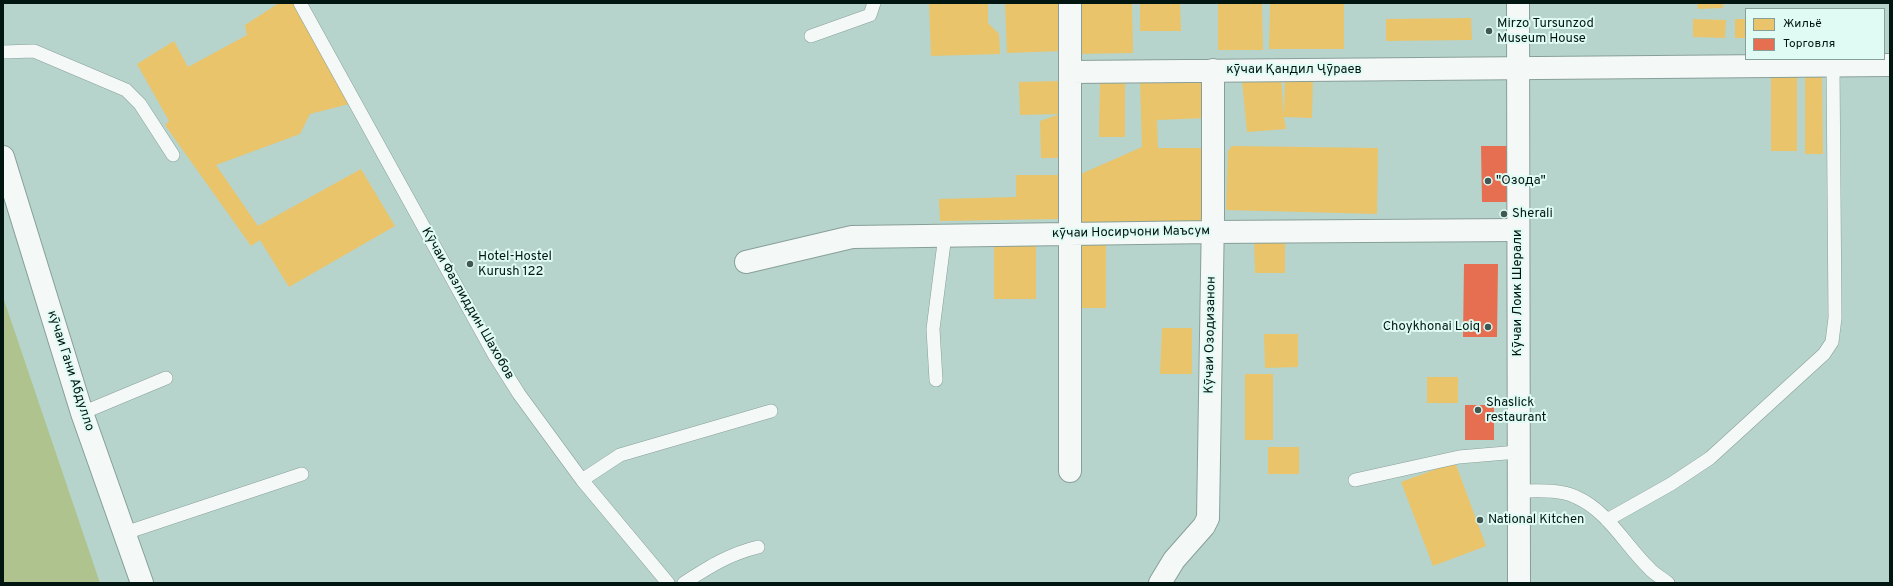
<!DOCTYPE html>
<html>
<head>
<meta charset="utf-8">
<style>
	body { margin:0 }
	#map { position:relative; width:1893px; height:586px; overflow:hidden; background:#b7d4cc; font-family:Overpass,sans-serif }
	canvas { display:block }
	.frame { position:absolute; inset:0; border:4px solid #021611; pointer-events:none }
	.legend { position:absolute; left:1745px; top:8px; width:140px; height:52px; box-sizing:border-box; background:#e0fbf4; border:1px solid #879f99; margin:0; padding:5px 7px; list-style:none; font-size:12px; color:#021611 }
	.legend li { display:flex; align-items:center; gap:8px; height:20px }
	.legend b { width:20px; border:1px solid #879f99 }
</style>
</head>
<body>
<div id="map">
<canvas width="1893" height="586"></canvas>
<div class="frame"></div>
<ul class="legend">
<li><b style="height:11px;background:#e9c46a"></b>Жильё</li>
<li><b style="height:11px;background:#e76f51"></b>Торговля</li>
</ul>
</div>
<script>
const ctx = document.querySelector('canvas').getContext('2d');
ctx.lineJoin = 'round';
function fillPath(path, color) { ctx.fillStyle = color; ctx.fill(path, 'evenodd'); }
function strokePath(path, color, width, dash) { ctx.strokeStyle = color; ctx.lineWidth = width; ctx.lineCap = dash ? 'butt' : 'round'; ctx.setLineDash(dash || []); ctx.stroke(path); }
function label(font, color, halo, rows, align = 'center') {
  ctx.font = font + ' Overpass,sans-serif'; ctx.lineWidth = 4; ctx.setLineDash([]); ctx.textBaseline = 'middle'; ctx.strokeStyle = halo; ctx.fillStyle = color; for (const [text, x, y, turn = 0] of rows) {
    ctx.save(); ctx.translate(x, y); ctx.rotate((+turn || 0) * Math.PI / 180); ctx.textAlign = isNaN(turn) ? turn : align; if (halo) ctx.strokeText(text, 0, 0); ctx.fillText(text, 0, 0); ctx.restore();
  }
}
fillPath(new Path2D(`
	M3 297 100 583H3Z`), '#aec38e');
fillPath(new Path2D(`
	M279 3H293L323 53 349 104 310 114 300 134 216 165 258 226 361 169 395 226 289 287 260 240 251 246 165 125 169 121 137 64 174 41 188 67 247 35 245 25Z
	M929 3H988V23L999 34 1000 54 931 56Z
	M1005 3H1062L1063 51 1007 53Z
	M1075 3H1132L1133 53 1076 54Z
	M1140 3H1180L1181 31H1140Z
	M1218 3H1262L1263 50H1218Z
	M1270 3H1344V49H1269Z
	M1697 3H1723V8L1698 9Z
	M1471 18 1472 40 1386 41V19Z
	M1693 19 1726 20 1725 38 1693 37Z
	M1735 19H1746V38H1735Z
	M1285 75 1313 76 1312 118 1284 117 1286 129 1247 132 1242 81 1281 77 1284 116Z
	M1771 75H1797V151H1771Z
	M1805 75H1822L1823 154H1805Z
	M1206 79 1207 118 1157 120 1158 148H1207L1206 223 1075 227 1074 177 1142 147 1140 81Z
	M1059 81 1060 114 1020 115 1019 82Z
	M1100 81H1125V137H1099Z
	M1060 114 1061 158H1041L1040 121Z
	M1232 146 1378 148 1377 214 1226 210 1228 151Z
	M1016 175H1058L1059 219 940 221 939 199 1016 197Z
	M1254 239H1285V273H1255Z
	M1076 241H1106V308H1076Z
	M994 242H1036V299H994Z
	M1162 328H1192V374H1160Z
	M1264 334H1298V367L1265 368Z
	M1245 374H1273V440H1245Z
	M1427 377H1458V403H1427Z
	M1268 447H1299V474H1268Z
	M1455 462 1486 546 1433 566 1401 482Z`), '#e9c46a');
fillPath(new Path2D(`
	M1481 146H1508L1509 202H1482Z
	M1464 264H1498L1497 337H1463Z
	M1465 405H1494V440H1465Z`), '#e76f51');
const lane = new Path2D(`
	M300 3 495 356 519 394 582 480 668 583
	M811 36 870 15 874 3
	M3 52 34 51 126 90 140 104 173 155
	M936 380 933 329 945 235
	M82 413 166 378
	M582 480 620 455 771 411
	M1355 480 1459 457 1518 452
	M1518 491C1537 491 1559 489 1576 497 1608 511 1625 545 1649 568 1654 574 1662 578 1668 583
	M1607 520 1671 484 1710 458 1824 354 1832 342 1835 318 1833 65
	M125 533 302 474
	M684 583C709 567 729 554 758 547`);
const street = new Path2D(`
	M1070 72 1890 65
	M3 157 82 413 142 583
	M746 262 852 237 1212 232 1518 230
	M1070 471V3
	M1160 583 1174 560 1204 526 1208 518 1213 215V70`);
const secondary = new Path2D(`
	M1518 3 1519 583`);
strokePath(lane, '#889f99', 14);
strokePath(street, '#889f99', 24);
strokePath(secondary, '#889f99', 24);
strokePath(lane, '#f4f9f7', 13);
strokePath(street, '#f4f9f7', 22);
strokePath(secondary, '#f4f9f7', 22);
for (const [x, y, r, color] of [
	[1489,31,4,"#415852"],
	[1488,181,4,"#415852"],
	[1504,214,4,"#415852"],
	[470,264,4,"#415852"],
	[1488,327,4,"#415852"],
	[1478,410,4,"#415852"],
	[1480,520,4,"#415852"]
]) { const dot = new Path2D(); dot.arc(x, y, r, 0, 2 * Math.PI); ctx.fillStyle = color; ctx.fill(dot); strokePath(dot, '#e0fbf4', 1.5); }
label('13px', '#021611', '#e0fbf4', [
	["Mirzo Tursunzod",1497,24],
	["Museum House",1497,39],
	["\"Озода\"",1496,181],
	["Sherali",1512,214],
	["Hotel-Hostel",478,257],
	["Kurush 122",478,272],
	["Choykhonai Loiq",1480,327,"right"],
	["Shaslick",1486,403],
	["restaurant",1486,418],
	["National Kitchen",1488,520]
], 'left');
label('13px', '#021611', '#e0fbf4', [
	["кӯчаи Қандил Ҷӯраев",1294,70],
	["кӯчаи Носирчони Маъсум",1131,233,-1],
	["Кӯчаи Лоик Шерали",1518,293,-90],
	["Кӯчаи Фазлиддин Шахобов",467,304,60],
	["Кӯчаи Озодизанон",1211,335,-89],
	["кӯчаи Гани Абдулло",70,371,72]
]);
</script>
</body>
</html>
